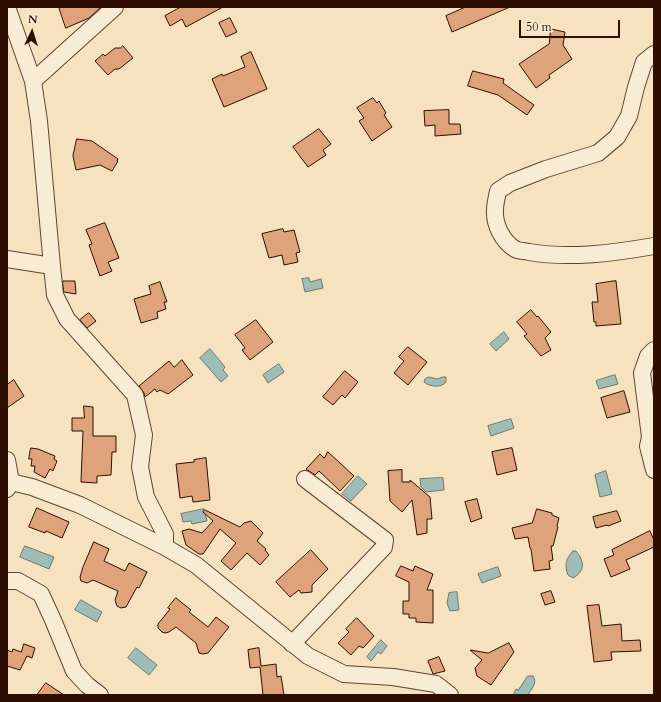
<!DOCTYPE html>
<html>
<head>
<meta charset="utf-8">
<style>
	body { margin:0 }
	#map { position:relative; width:661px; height:702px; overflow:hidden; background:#f6e2bf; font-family:Cardo,serif }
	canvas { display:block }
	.frame { position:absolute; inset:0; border:8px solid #2d0e00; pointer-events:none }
	.north { position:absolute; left:12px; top:12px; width:40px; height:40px; -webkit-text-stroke:3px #f9ecd5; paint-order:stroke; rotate:4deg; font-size:11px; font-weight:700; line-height:16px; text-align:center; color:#2d0e00 }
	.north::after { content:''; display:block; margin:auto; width:14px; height:18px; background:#2d0e00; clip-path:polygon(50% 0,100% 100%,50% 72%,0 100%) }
	.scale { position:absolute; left:519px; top:20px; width:101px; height:18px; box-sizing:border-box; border:2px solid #2d0e00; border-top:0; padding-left:5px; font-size:12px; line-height:14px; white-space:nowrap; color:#2d0e00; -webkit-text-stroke:3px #f9ecd5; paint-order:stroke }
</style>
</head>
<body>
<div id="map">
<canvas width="661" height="702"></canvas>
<div class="frame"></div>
<div class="north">N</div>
<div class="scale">50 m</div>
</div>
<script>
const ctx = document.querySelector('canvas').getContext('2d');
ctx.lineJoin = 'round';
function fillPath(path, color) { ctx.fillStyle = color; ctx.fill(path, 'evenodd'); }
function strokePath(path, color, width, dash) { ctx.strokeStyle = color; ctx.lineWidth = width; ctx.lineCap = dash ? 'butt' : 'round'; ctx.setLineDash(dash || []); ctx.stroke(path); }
const water = new Path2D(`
	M309 278 310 282 321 279 323 288 305 292 302 279Z
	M504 332 509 339 496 351 490 344Z
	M210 349 225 367 223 370 228 376 221 382 200 358Z
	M279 364 284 372 268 383 263 375Z
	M615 375 618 384 599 389 596 381Z
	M429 377 437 379 443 377H446V382C441 388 430 387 424 382L425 379Z
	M511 419 514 428 491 436 488 426Z
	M606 471 612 494 600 497 595 475Z
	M358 476 367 484 351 501 342 494Z
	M443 478 444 490 426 492 421 487 420 479Z
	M204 509 207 521 192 524 191 521 183 522 181 514Z
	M25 546 54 557 49 569 20 557Z
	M573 551H576C584 560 586 571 573 578L568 575C564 566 566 558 573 551Z
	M498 567 501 576 482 583 478 574Z
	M457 592 459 610 450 611 447 603 449 593Z
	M81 600 102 612 97 622 75 610Z
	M381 640 387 646 381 654 378 652 371 661 367 657Z
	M136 648 157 665 149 675 128 658Z
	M528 676H533C538 683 531 689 528 695H513L516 689 518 690Z`);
fillPath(water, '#9dbdb6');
strokePath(water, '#70776d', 1);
const building = new Path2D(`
	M59 7H101L89 18 66 28Z
	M181 7H223L186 27 182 19 170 26 165 16Z
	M466 7H510L452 32 446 16Z
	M230 18 237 32 226 37 219 23Z
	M551 29 565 32 563 45 572 59 549 75 550 78 536 88 519 64 549 44Z
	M123 46 133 58 119 69H115L108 75 95 61 103 54 105 56 115 48H120Z
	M251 52 267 89 224 107 212 79 222 74 223 76 245 67 241 57Z
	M473 71 504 79 503 83 534 105 527 115 498 95 468 86Z
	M373 98 377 103 379 101 386 113 384 115 392 127 372 141 359 121 364 118 357 108Z
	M449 110V124H460L461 134 435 136V125L425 126 424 111Z
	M319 129 331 144 323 150 326 155 308 167 293 147Z
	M77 139 92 141 118 159 117 161H118L112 171 100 165 76 170 73 156Z
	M105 223 119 258 108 262 112 271 100 276 89 245 92 244 86 230Z
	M283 229 284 232 294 230 300 252 296 253 298 262 284 265 282 255 269 258 262 234Z
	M63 281H75L76 294 64 292Z
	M616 281 621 324 596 326V322H594L592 302H598L596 284Z
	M160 282 167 302H164L166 309 157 312 158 318 141 323 134 299 151 294 149 286Z
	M531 310 537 317 538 316 551 332 545 338 551 350 541 356 524 336 527 334 517 322Z
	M89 313 96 321 87 328 80 320Z
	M256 320 273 342 250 360 242 350 245 348 235 335Z
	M408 347 427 362 408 385 394 373 404 361 399 357Z
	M182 360 193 375 168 394 160 390 157 392 155 389 145 397 144 393 139 386 169 361 174 367Z
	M345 371 358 382 345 398 342 395 333 405 323 397Z
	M14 380 24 396 7 408V385Z
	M624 391 630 412 607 418 601 398Z
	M84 406 93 407V436H116V452H112L111 475 97 476V483L81 482 83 431H72V418H84Z
	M31 448 38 449 55 456 54 459 57 461 53 471 50 469 45 478 34 472 35 466H31L32 459H29Z
	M512 448 517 470 497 475 492 452Z
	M328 452 354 476 340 491 319 471 315 475 306 469 320 454 324 458Z
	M206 458 210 500 193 502 192 496 180 498 176 464 194 462V460Z
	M402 470V482H410V480L430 497 432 519H427V533L417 535 412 500 402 512 390 501 388 471Z
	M477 499 482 518 471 522 465 502Z
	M37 508 69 522 62 538 46 531 45 533 29 527Z
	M537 509 552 513V515L559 518 557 526 558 527 553 546H551L553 560 549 561 550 569 534 571 531 549 530 548 528 537 515 539 512 528 532 523Z
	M205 510 240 527 244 523 251 521 263 533 257 541 266 549 265 550 269 555 260 565 247 553 231 570 221 561 236 543 220 529 203 554H199L186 545 182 531 189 529 202 533 213 521 203 512Z
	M617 511 621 521 608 526 607 525 596 528 593 517Z
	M650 531 654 540V547L626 560 630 569 611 577 604 559 614 555 612 550Z
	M94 542 109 549 104 561 125 571 129 563 147 572 139 588 137 587 126 607 121 608 117 606 115 600 118 591 93 580 87 583 81 581 80 577 83 567Z
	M311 550 328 569 312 585V592L301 593 299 590 290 597 276 582Z
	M401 566 413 571 415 566 433 574 427 590H433V623L416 622V618H409V614H403V601H409V582L396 576Z
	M551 591 555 602 545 605 541 594Z
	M176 598 191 610 189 612 208 627 216 617 229 627 208 653 203 654 199 653 196 643 176 627 169 632 165 633 162 632 158 628V624L170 609 168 608Z
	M599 605 602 626 621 624 622 641 640 640 641 651 611 652 612 660 594 662 587 606Z
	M357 618 374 636 363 648 359 646 351 655 338 643 349 632 346 629Z
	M509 643 514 652 491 685 477 676 475 668 482 660 470 650 488 653Z
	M24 644 35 648 32 658 27 656 20 670 7 666V650L12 652 13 649 21 652Z
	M259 648 261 666 276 664 277 677 281 676 284 695H263L260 667 250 668 248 650Z
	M439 657 445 671 433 674 428 661Z
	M46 683 64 695H37Z`);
fillPath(building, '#dea37b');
strokePath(building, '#2d0e00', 1);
const minor = new Path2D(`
	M7 7 33 81 39 121 52 266 55 295 67 319 135 395 144 435 140 467 146 497 165 534V547
	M654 54 644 62 636 87 629 116 617 137 598 153 546 169 510 183 498 191C497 197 495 204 495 210 494 224 502 241 515 249 518 251 525 251 529 252 570 259 614 253 654 246
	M33 81 115 7
	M7 259 52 266
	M654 350 648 356 642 373 650 437 648 446 654 470
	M7 460 11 482
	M7 489 11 482 32 487 80 505 165 547 196 565 308 656 344 674 393 677 436 684 450 695
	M7 581H18L41 594 53 620 74 671 87 685 100 695
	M292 644 384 547 385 540 305 479`);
strokePath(minor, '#5f4330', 18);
strokePath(minor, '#f9ecd5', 16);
</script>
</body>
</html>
